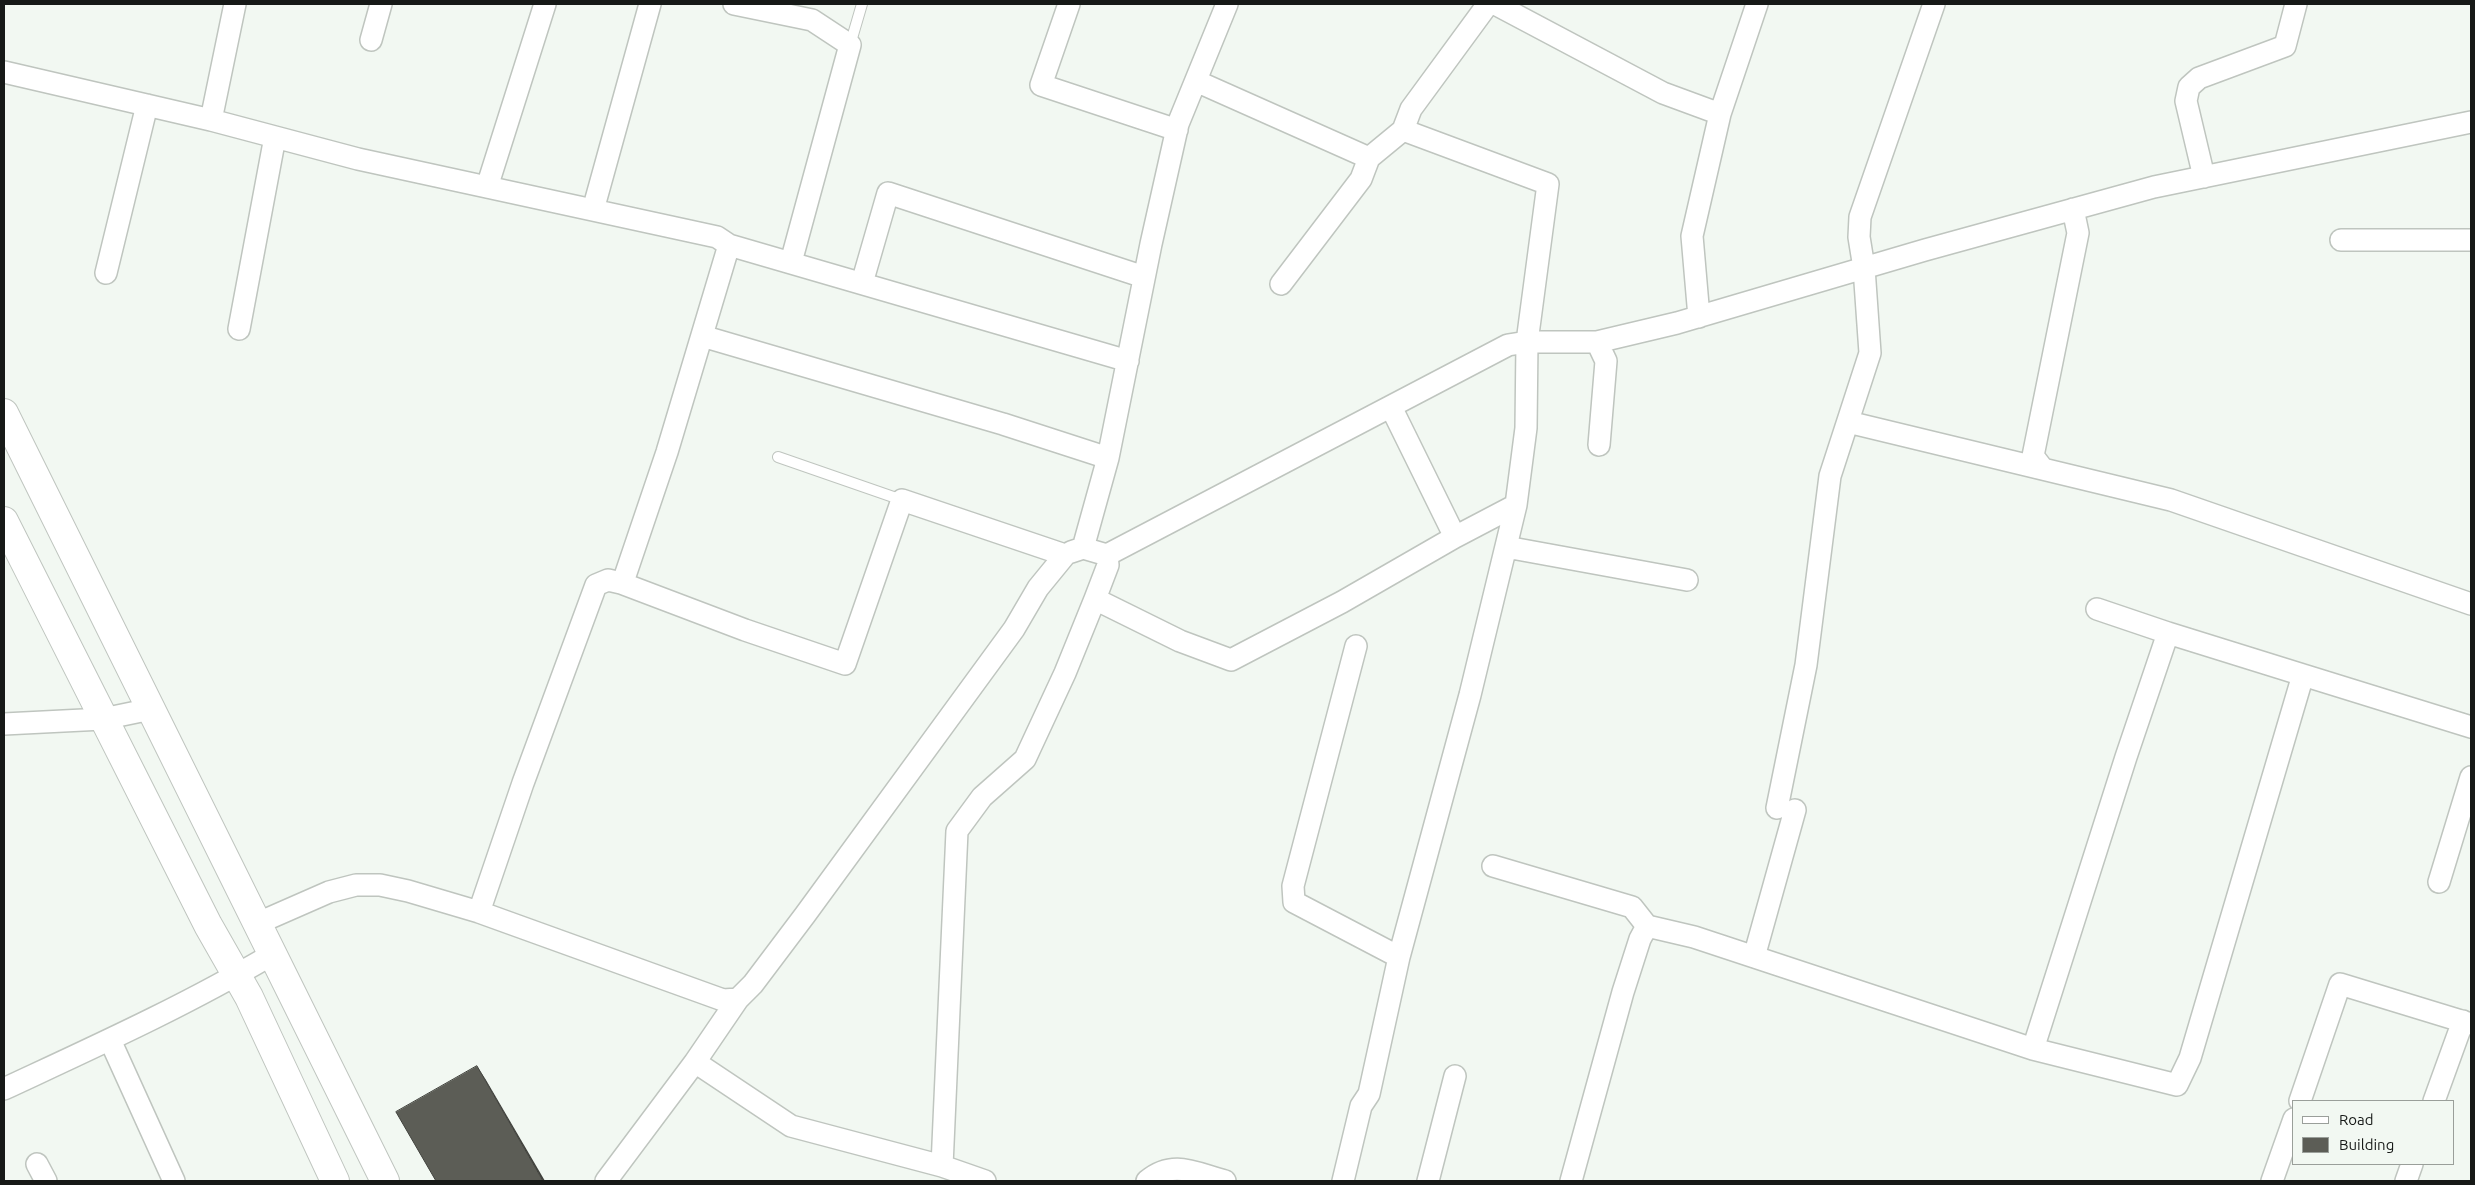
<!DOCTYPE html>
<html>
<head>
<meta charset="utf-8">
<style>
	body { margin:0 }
	#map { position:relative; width:2475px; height:1185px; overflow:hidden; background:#f2f8f2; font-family:Ubuntu,sans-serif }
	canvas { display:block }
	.frame { position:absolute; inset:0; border:5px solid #161917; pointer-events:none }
	.legend { position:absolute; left:2292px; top:1100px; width:162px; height:65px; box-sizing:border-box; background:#f2f8f2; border:1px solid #9a9f9a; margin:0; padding:6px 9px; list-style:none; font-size:15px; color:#161917 }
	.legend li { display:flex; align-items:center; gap:10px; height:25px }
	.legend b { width:25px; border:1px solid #9a9f9a }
</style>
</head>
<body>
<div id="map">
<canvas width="2475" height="1185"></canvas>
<div class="frame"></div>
<ul class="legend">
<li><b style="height:6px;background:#fff"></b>Road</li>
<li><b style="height:14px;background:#5c5d56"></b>Building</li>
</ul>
</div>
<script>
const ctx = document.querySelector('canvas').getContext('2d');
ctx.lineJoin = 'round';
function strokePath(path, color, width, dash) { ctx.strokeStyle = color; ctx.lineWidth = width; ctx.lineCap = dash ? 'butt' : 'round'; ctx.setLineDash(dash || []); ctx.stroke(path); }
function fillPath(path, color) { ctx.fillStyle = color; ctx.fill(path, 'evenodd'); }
const lane = new Path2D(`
	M850 45 862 4
	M778 457 902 500`);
const street = new Path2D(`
	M734 4 812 20 850 45 791 262
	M1069 4 1041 85 1177 130
	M1495 4 1663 93 1720 114
	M371 40 381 4
	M4 72 211 120 235 4
	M1196 81 1369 158
	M211 120 358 159 717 237 729 245 667 452 625 576 621 583 608 580 596 585 523 783 479 912
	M2204 177 2186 101 2189 87 2199 78 2285 46 2296 4
	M487 187 545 4
	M593 210 650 4
	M2341 240H2471
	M729 245 1128 361
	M106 273 147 105
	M862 283 888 193 1144 277
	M1281 284 1361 179 1369 158 1403 130 1411 109 1488 4
	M1699 317 1692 236 1720 114 1757 4
	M239 329 275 137
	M702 336 1003 424 1108 458 1083 548 1071 552
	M1597 342 1606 361 1599 445
	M1848 422 2171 500 2471 604
	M1108 458 1151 244 1178 124 1227 4
	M2043 469 2033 456 2078 233 2073 209
	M1455 537 1516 505
	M1506 547 1687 580
	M1083 548 1107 555 1508 345 1527 342H1597L1677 323 1925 250 2154 187 2471 122
	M1095 599 1180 641 1231 660 1342 602 1455 537 1391 407
	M2097 609 2168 633
	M1356 646 1293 886 1294 902 1399 957
	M2303 675 2471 727
	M4 724 103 719 151 709
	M1777 808 1806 665 1830 476 1870 353 1864 268 1859 237 1860 217 1934 4
	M1493 866 1632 907 1647 926
	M2439 882 2471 777
	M256 924 329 892 356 885H380L408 891 479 912 723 1000 738 999 753 984 805 915 1014 629 1038 588 1065 555 902 500 845 664 745 630 621 583
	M1754 957 1795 810
	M738 999 695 1062 791 1126 942 1166 985 1181
	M110 1040 174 1181
	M4 1089C94 1047 185 1006 271 955
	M2300 1101 2340 984 2471 1024
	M2434 1101 2463 1021
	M37 1164 46 1181
	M942 1166 957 831 982 797 1025 759 1065 673 1095 599 1108 565 1107 555
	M606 1181 695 1062
	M1147 1181C1173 1159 1195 1173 1225 1181
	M1343 1181 1361 1106 1369 1094 1399 957 1470 695 1516 505 1526 428 1527 342 1548 184 1403 130
	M1428 1181 1455 1076
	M1571 1181 1623 992 1640 939 1647 926 1694 937 2033 1049 2177 1085 2190 1058 2303 675 2168 633 2126 757 2033 1049
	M2272 1181 2294 1119
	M2406 1181 2412 1164`);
const secondary = new Path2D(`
	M4 413 385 1181
	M4 521 208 925 249 997 335 1181`);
strokePath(lane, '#bfc5bf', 12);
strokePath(street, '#bfc5bf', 24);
strokePath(secondary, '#bfc5bf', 30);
strokePath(lane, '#fff', 10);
strokePath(street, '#fff', 21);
strokePath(secondary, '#fff', 28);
fillPath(new Path2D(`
	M477 1066 486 1080 545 1181H543Z`), '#40413c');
const building = new Path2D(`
	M477 1066 543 1181H436L396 1112Z`);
fillPath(building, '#5c5d56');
strokePath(building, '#40413c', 1);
</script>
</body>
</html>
